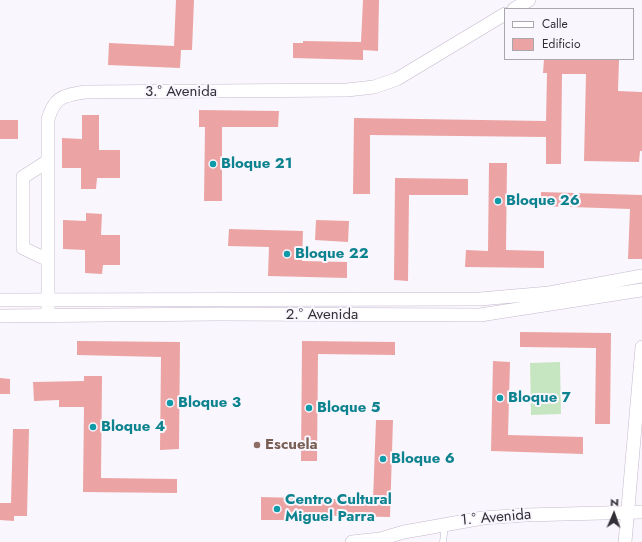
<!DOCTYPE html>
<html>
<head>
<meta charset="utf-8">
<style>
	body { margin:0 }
	#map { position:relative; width:642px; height:542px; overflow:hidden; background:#faf6fe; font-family:Jost,sans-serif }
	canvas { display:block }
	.legend { position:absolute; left:504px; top:8px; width:130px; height:52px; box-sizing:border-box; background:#faf6fe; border:1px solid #aaa6ae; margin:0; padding:5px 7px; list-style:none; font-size:12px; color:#332f37 }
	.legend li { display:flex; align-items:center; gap:8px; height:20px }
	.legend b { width:20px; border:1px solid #aaa6ae }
	.north { position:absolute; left:594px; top:494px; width:40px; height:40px; -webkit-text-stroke:3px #faf6fe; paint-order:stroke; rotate:2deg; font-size:11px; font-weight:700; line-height:16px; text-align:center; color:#332f37 }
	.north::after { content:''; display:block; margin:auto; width:14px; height:18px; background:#332f37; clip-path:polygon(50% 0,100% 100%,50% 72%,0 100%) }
</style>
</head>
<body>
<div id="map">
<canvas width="642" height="542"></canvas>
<ul class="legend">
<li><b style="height:5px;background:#fff"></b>Calle</li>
<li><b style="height:11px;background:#eba4a3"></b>Edificio</li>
</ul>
<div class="north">N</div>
</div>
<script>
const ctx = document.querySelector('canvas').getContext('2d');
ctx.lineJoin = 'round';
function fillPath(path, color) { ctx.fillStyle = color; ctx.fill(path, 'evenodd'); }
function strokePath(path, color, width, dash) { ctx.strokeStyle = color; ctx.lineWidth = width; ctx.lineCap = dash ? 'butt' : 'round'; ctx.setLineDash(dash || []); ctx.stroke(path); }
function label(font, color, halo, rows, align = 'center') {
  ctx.font = font + ' Jost,sans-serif'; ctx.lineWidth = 4; ctx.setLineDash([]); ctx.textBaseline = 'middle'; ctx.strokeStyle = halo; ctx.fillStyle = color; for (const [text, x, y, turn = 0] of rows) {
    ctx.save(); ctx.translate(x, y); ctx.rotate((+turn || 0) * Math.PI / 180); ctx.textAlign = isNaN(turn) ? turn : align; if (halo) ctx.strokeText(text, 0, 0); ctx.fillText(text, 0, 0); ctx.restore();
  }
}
fillPath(new Path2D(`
	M560 362 561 414 531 415 530 363Z`), '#c6e5c1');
fillPath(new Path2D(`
	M176 0H194L192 50H181L180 68 108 65 109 43 174 46Z
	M363 0H379L378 51 363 50V60L293 58V43H303V41L361 42Z
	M544 59 619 60 618 91 642 92V151H640L639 162 584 161 586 74H562L561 164H546V137L370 135V194H353L354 118 546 121 547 73H543Z
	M199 110 279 111 278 127H222V201H204L205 127H199Z
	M82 115H99V150H120V178H97L96 189H81V168H62V138L82 139Z
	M0 120H18V139H0Z
	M489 163H507L506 250 544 251V268L465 267 466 250 488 251Z
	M395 178 468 179V195H409L408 281 394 280Z
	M541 192 642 195V259H628L630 209 541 206Z
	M86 213 102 214 101 235H120V265H103L102 274 85 273V250L63 249V220L86 221Z
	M316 220 349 221 348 242 315 240Z
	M229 229 303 231 302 261 347 262V278L268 276 269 247 228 246Z
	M520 332 611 333 610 424H595L596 348 520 347Z
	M77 341 180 342 179 449 160 450 161 357 77 355Z
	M302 341 395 342V355L318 354 317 461H301Z
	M493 361 510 362 508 435 583 437V454L491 451Z
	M84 376H102L101 478 177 479V493L83 492 84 407H59V400L34 401 33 382 84 381Z
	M0 378 10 379V394H0Z
	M376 420H393L390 517 294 515V520H261V497L373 500Z
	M13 429H29L27 516H14V521L0 520V503H11Z`), '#eba4a3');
const service = new Path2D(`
	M443 542 445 525`);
const minor = new Path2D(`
	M514 9 529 0
	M48 260 23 248V177L48 161
	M0 300 480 299 549 293 642 276
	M0 316 219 314 480 315 642 290
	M48 316V119C55 96 63 96 85 92L347 90 374 87 397 79 505 14
	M352 542 380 539 404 532 483 518 525 515 642 512
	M625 542 642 347`);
strokePath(service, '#c4b9cc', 7);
strokePath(minor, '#c4b9cc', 14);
strokePath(service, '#fff', 6);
strokePath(minor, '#fff', 13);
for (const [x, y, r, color] of [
	[213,164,4,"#0f9aa8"],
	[498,201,4,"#0f9aa8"],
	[287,254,4,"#0f9aa8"],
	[500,398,4,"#0f9aa8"],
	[170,403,4,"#0f9aa8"],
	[309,408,4,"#0f9aa8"],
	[93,427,4,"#0f9aa8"],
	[257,445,4,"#8d6e63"],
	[383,459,4,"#0f9aa8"],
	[277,509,4,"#0f9aa8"]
]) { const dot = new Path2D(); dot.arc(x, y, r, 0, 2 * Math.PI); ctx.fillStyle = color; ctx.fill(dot); strokePath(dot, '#faf6fe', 1.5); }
label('15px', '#332f37', '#faf6fe', [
	["3.° Avenida",181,92],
	["2.° Avenida",322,315],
	["1.° Avenida",496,518,-5]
]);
label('bold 15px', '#0d838f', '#faf6fe', [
	["Bloque 21",221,164],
	["Bloque 26",506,201],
	["Bloque 22",295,254],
	["Bloque 7",508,398],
	["Bloque 3",178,403],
	["Bloque 5",317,408],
	["Bloque 4",101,427],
	["Bloque 6",391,459],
	["Centro Cultural",285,500],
	["Miguel Parra",285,517]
], 'left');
label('bold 15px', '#785e54', '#faf6fe', [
	["Escuela",265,445]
], 'left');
</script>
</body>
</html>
